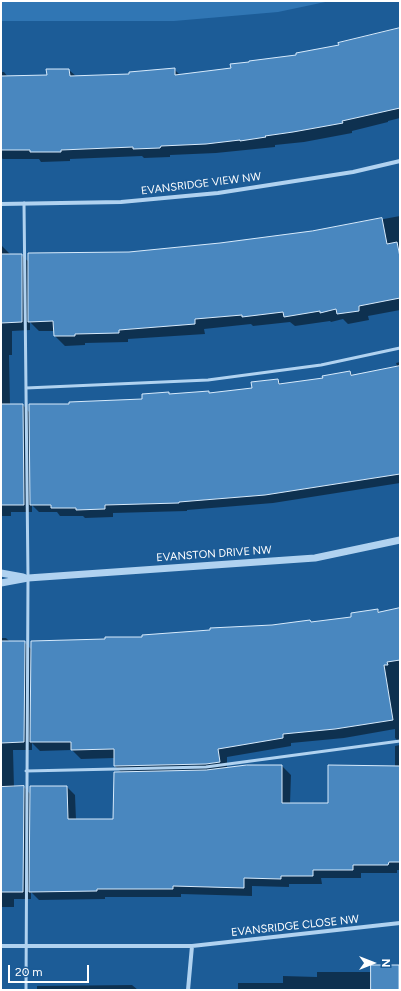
<!DOCTYPE html>
<html>
<head>
<meta charset="utf-8">
<style>
	body { margin:0 }
	#map { position:relative; width:401px; height:991px; overflow:hidden; background:#1c5c97; font-family:Figtree,sans-serif }
	canvas { display:block }
	.frame { position:absolute; inset:0; border:2px solid #fff; pointer-events:none }
	.north { position:absolute; left:353px; top:943px; width:40px; height:40px; -webkit-text-stroke:3px #1c5c97; paint-order:stroke; rotate:90deg; font-size:11px; font-weight:700; line-height:16px; text-align:center; color:#fff }
	.north::after { content:''; display:block; margin:auto; width:14px; height:18px; background:#fff; clip-path:polygon(50% 0,100% 100%,50% 72%,0 100%) }
	.scale { position:absolute; left:8px; top:965px; width:81px; height:18px; box-sizing:border-box; border:2px solid #fff; border-top:0; padding-left:5px; font-size:12px; line-height:14px; white-space:nowrap; color:#fff; -webkit-text-stroke:3px #1c5c97; paint-order:stroke }
</style>
</head>
<body>
<div id="map">
<canvas width="401" height="991"></canvas>
<div class="frame"></div>
<div class="north">N</div>
<div class="scale">20 m</div>
</div>
<script>
const ctx = document.querySelector('canvas').getContext('2d');
ctx.lineJoin = 'round';
function fillPath(path, color) { ctx.fillStyle = color; ctx.fill(path, 'evenodd'); }
function strokePath(path, color, width, dash) { ctx.strokeStyle = color; ctx.lineWidth = width; ctx.lineCap = dash ? 'butt' : 'round'; ctx.setLineDash(dash || []); ctx.stroke(path); }
function label(font, color, halo, rows, align = 'center') {
  ctx.font = font + ' Figtree,sans-serif'; ctx.lineWidth = 3; ctx.setLineDash([]); ctx.textBaseline = 'middle'; ctx.strokeStyle = halo; ctx.fillStyle = color; for (const [text, x, y, turn = 0] of rows) {
    ctx.save(); ctx.translate(x, y); ctx.rotate((+turn || 0) * Math.PI / 180); ctx.textAlign = isNaN(turn) ? turn : align; if (halo) ctx.strokeText(text, 0, 0); ctx.fillText(text, 0, 0); ctx.restore();
  }
}
fillPath(new Path2D(`
	M1 1H330L278 12 174 21H1Z`), '#3076b4');
fillPath(new Path2D(`
	M400 29V118L388 121V122L352 131V133L304 142 275 145V147L216 153 170 155V157L144 158 142 156 70 159V161L41 162 39 159H3L1 158V72H4L8 77 48 76 69 70 77 77 130 75 174 69 180 75 232 69 298 56Z
	M400 216V310L368 316 369 320 348 324 343 319 331 322 330 321 295 326 290 322 253 326 251 324 204 329 205 334 128 339V342L85 343V345L65 346 55 336V331H39L30 322V330L12 331V355H9L10 405H23L30 413 70 405 143 400 168 393 170 395 209 394 254 389 278 380 282 385 324 379 350 372 353 375 398 368 396 363 400 362V483L273 503 187 510V511L113 513V517L85 518 83 516H60L57 512H39L32 505V512H11V516H1V246H2L11 255H21L29 262 254 240 313 232Z
	M400 609V743L395 738V729L344 738 291 743V746L227 757V768L247 766H282L291 775 290 804H329L395 767V746L400 745V870H397V873H361V878H321L322 884H289V887L252 886V896L181 894V897H105V899L39 900 31 892V899H14V907H1V638H6L10 642H24L32 650 310 621 312 623 352 617 377 610 380 612ZM32 743 40 751 72 750 81 759 115 758V766L122 773 114 820H76L75 795 67 787 31 795 24 787 14 788 13 750H32Z
	M372 966H400V990H238V983H283V976L317 977V972H372Z
	M132 985 138 990H30L37 989V986Z
	M1 989H23V990H1Z`), '#0007');
const building = new Path2D(`
	M400 28V108L342 121 343 123 293 132 265 136 266 137 240 141V140L206 144 161 146 160 148 133 149V147L61 150V152H30V150H1V76L47 75 46 69H69L70 76 129 74V72L175 68V75L231 68 230 64 249 62V61L296 55V53L339 45 338 43Z
	M382 218 387 244 397 242 400 257V298L359 306V311L337 314 336 309 320 313V311L284 317 283 312 242 317V315L195 319V324L119 330V333L75 334V336H54L53 321 28 322V253L129 252 220 243 312 231Z
	M1 254H22V322L1 323Z
	M400 366V474L265 495 179 502V503L105 505V509L76 510V508H51V505H30L29 404H69V402L142 399V394L169 392V394L209 391V393L252 388 251 382 278 379 279 384 323 378 322 376 350 371 351 375Z
	M1 404H23L24 505H1Z
	M400 608V660L387 662 388 665H384L393 720 335 729 283 734V738L218 749 220 762 206 764 114 766V749L71 750V742H30L31 641 105 639V637H142V635L210 630V628L272 625 310 620 311 622 351 617V613L378 609V612Z
	M1 641H25L24 742 1 743Z
	M247 765H282V803H328V765L400 766V862H389L388 865H353V870H313V876H281V879L244 878V888L173 886V889H97V891L29 892 30 786H67L68 819H113L114 772 206 770Z
	M24 786 23 892H1V787Z
	M371 965H399V990H371Z`);
fillPath(building, '#4987bf');
strokePath(building, '#d7eafb', 1);
strokePath(new Path2D(`
	M24 203 28 578 26 990
	M26 388 208 380 321 365 400 348
	M26 771 206 767 400 741`), '#b0d2f0', 3);
strokePath(new Path2D(`
	M1 204 121 202 218 193 353 172 400 161
	M1 946H192L400 923
	M188 990 192 946`), '#b0d2f0', 4);
strokePath(new Path2D(`
	M1 573 23 577
	M1 583 28 578 315 558 400 540`), '#b0d2f0', 7);
label('11px', '#fff', '#1c5c97', [
	["EVANSRIDGE VIEW NW",201,184,-7],
	["EVANSTON DRIVE NW",214,554,-4],
	["EVANSRIDGE CLOSE NW",295,926,-6]
]);
</script>
</body>
</html>
